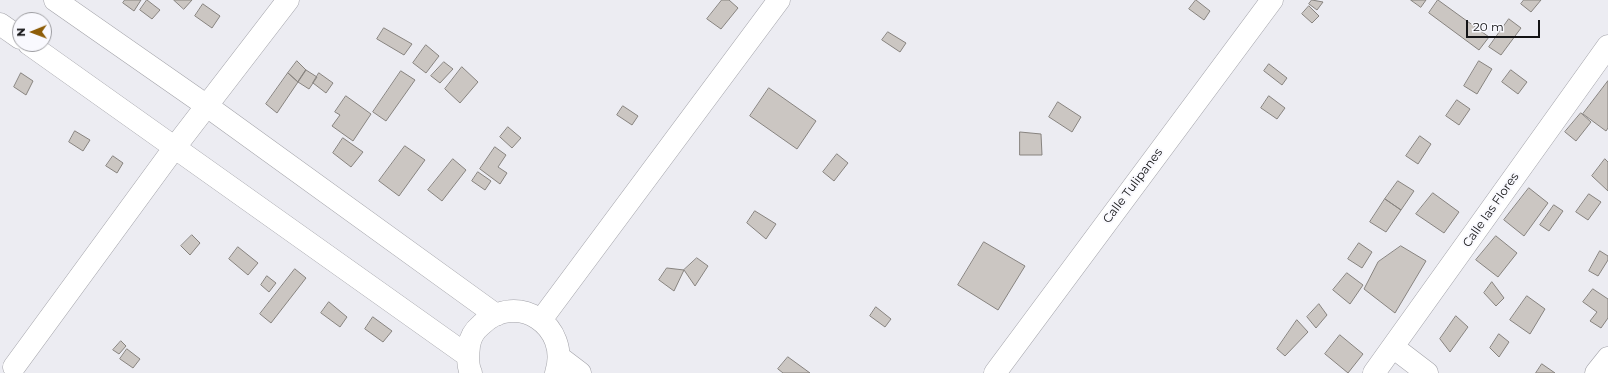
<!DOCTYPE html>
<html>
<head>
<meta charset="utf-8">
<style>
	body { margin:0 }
	#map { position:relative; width:1608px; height:373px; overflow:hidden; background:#ececf2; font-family:Montserrat,sans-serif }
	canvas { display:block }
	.north { position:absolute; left:12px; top:12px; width:40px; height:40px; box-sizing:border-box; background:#f9f9fe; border:1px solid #9d9da1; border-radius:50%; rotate:269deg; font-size:11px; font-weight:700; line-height:16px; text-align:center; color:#141416 }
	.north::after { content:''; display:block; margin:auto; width:14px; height:18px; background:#8e5d08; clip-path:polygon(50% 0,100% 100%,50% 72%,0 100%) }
	.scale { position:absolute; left:1466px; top:20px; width:74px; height:18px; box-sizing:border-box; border:2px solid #141416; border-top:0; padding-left:5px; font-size:12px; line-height:14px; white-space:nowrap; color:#141416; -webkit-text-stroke:3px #f9f9fe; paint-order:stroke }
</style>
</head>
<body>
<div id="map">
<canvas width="1608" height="373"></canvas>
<div class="north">N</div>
<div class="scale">20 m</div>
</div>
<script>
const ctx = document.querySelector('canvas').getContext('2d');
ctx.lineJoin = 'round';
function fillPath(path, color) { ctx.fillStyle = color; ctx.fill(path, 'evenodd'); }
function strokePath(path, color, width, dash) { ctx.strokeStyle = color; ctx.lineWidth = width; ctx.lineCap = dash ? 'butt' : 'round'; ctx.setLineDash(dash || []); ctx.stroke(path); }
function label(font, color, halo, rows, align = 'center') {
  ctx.font = font + ' Montserrat,sans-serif'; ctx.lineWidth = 4; ctx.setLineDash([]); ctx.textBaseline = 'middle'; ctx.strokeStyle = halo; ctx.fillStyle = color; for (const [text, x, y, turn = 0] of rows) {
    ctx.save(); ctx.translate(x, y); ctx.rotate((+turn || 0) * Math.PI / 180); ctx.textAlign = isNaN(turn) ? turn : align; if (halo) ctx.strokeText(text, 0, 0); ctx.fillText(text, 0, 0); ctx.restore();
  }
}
const building = new Path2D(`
	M125 0H141L134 11 123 3Z
	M147 0 160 10 152 19 140 10Z
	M174 0H192L184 9Z
	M722 0H729L738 8 721 29 707 19Z
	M1196 0 1210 11 1204 20 1189 9Z
	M1312 0 1323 2 1317 10 1309 4Z
	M1411 0H1426L1421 7Z
	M1438 0 1489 37 1479 50 1429 13Z
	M1524 0H1541L1531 12 1521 4Z
	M203 4 220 16 212 28 195 16Z
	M1309 6 1319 16 1312 23 1302 14Z
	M1509 19 1521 28 1501 55 1489 47Z
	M384 28 412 44 404 55 377 39Z
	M888 32 906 43 900 52 882 40Z
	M426 45 439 56 426 73 413 63Z
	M297 61 306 70 298 82 288 73Z
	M1479 61 1492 69 1477 94 1464 86Z
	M444 62 453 69 440 83 431 76Z
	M1269 64 1287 78 1282 85 1264 71Z
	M462 67 478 82 460 103 445 89Z
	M306 70 317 77 309 89 298 82Z
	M1511 70 1527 82 1518 94 1502 82Z
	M401 71 415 80 386 121 373 112Z
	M21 73 33 81 26 95 14 87Z
	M288 73 298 82 277 113 266 104Z
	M319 73 333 83 326 93 313 83Z
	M1608 81V128L1606 131 1583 114Z
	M769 88 816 121 797 149 750 116Z
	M346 96 371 114 353 141 332 126 340 115 335 112Z
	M1269 96 1285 108 1277 119 1261 108Z
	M1457 100 1470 109 1459 125 1446 116Z
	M1058 102 1081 117 1072 132 1049 117Z
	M623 106 638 116 632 125 617 115Z
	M1581 113 1591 122 1576 141 1565 132Z
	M508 127 521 138 512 148 500 137Z
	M75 131 90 140 83 151 69 142Z
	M1020 132 1041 134 1042 155H1020Z
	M1420 136 1431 144 1418 164 1406 156Z
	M343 138 363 152 351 167 333 153Z
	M405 146 425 160 399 196 379 181Z
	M495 147 506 155 498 167 507 173 500 184 480 169Z
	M837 154 848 163 834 181 823 172Z
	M113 156 123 163 117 173 106 166Z
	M453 159 466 170 442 201 428 190Z
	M1605 159 1608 162V191L1592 176Z
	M478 172 491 181 485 190 472 181Z
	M1398 181 1414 191 1401 210 1385 199Z
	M1529 188 1548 203 1524 236 1504 220Z
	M1433 193 1459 212 1444 233 1416 214Z
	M1589 194 1601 202 1588 220 1576 212Z
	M1385 199 1401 210 1386 232 1370 222Z
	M1554 205 1563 211 1549 231 1540 225Z
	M755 211 776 224 766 239 747 223Z
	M192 235 200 243 190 255 181 246Z
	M1496 236 1517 253 1498 277 1476 260Z
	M984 242 1025 266 998 310 958 285Z
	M1359 243 1372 252 1362 268 1348 259Z
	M1401 246 1426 261 1395 313 1364 289 1378 262Z
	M238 247 258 263 248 275 229 259Z
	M1600 251 1608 256V260L1598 276 1589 271Z
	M697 258 708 266 695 286 684 270Z
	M667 268 684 270 674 291 659 280Z
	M295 269 306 278 271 323 260 314Z
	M1347 273 1363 285 1350 304 1333 290Z
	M267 276 276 283 269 292 261 285Z
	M1492 282 1504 298 1496 306 1484 293Z
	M1593 289 1608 299V318L1601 328 1590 321 1597 312 1583 302Z
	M1527 296 1545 309 1530 334 1510 320Z
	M329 302 347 317 340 327 321 313Z
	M1319 304 1327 315 1316 328 1307 317Z
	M876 307 891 319 885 327 870 316Z
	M1456 316 1468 327 1450 352 1440 339Z
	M373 317 392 331 383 342 365 329Z
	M1297 320 1308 332 1285 356 1277 349Z
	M1499 334 1509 342 1499 357 1490 348Z
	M1340 335 1363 354 1348 373 1325 354Z
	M121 341 126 346 119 354 113 350Z
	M127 349 140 359 133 368 120 359Z
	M788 357 810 373H783L778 369Z
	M1542 364 1555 373H1536Z`);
fillPath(building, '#cbc6c2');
strokePath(building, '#87837f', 1);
const minor = new Path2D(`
	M55 0 207 106 496 315
	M0 24 20 38
	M29 44 468 356
	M541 320 779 0
	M1393 347 1427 373
	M559 357 580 373
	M14 367 175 147 288 0
	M471 373C467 365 468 355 469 346 470 338 475 330 481 325 517 290 571 326 556 373
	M995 373 1272 0
	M1374 373 1608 46
	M1596 373 1608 358`);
strokePath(minor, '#a2a2a8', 23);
strokePath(minor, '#fff', 22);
label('12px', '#141416', '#f9f9fe', [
	["Calle Tulipanes",1133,186,-53],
	["Calle las Flores",1491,210,-55]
]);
</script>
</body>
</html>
